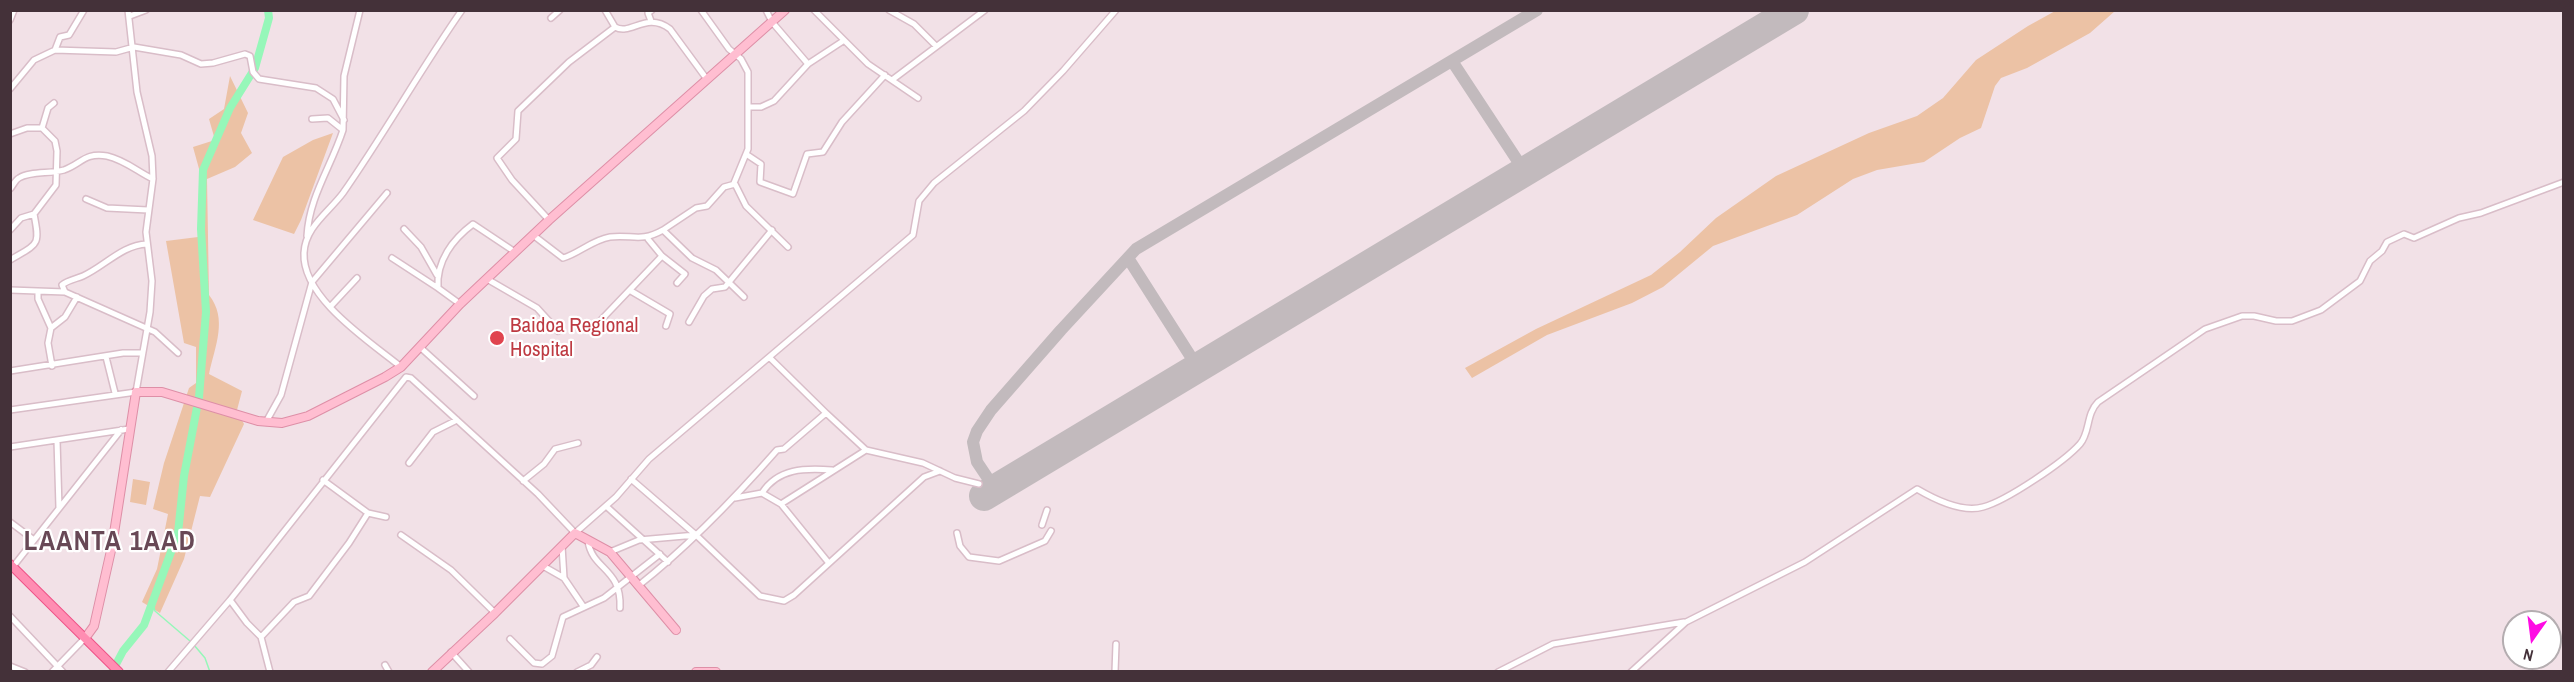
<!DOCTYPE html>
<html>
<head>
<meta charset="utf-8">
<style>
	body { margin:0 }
	#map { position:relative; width:2574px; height:682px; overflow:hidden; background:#f2e1e7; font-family:"Archivo Narrow",sans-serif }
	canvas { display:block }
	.frame { position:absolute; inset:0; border:12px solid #443139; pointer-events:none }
	.north { position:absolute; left:2502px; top:610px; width:60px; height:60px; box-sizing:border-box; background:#fff; border:2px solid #b4adb0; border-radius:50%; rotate:194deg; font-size:16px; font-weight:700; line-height:24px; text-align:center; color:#443139 }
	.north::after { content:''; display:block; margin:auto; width:21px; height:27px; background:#ff0be4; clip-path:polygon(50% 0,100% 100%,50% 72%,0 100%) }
</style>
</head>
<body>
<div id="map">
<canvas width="2574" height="682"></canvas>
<div class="frame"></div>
<div class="north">N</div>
</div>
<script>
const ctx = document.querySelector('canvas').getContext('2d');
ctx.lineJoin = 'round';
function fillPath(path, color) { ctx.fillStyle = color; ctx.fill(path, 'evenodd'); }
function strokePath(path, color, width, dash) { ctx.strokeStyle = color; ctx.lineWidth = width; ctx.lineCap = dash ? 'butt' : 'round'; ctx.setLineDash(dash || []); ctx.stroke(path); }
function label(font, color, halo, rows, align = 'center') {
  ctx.font = font + ' "Archivo Narrow",sans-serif'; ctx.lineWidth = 4.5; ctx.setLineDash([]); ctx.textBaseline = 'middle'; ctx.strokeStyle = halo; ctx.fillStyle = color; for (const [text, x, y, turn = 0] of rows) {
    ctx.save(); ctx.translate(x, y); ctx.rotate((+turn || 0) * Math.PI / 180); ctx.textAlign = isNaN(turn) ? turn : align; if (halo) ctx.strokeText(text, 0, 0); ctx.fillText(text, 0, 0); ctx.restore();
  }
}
fillPath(new Path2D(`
	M2057 10 2115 11 2090 33 2027 68 2001 78 1995 86 1981 128 1960 138 1924 162 1877 170 1853 179 1797 215 1713 246 1663 287 1632 303 1547 335 1472 378 1465 368 1536 329 1651 275 1680 252 1716 218 1776 176 1869 133 1917 116 1943 98 1976 60 2028 26Z
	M230 76 248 113 241 133 252 153 235 167 207 179 209 295C228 319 215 346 209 374L242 391 237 410 244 424 210 497 200 496 184 559 160 613 142 602 157 569 168 514 153 509 164 463 189 388 196 383V347L184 343 166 241 198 237 201 176 193 147 215 140 209 119 224 109Z
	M333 133 301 220 294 234 253 220 283 157 313 140Z
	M133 479 150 482 146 505 130 502Z`), '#ecc2a5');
strokePath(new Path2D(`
	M153 604 155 611 190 641
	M194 645 205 658 210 672`), '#96f7b9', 1.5);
strokePath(new Path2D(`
	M112 672 123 651 144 625 178 533 184 476 199 397 206 312 201 229 203 170 230 108 255 68 269 18 268 10`), '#96f7b9', 8);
strokePath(new Path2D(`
	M1452 61 1525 172
	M1128 258 1198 368
	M995 489 977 462 973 442 977 431 991 410 1061 330 1136 249 1537 10`), '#c2babd', 12);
strokePath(new Path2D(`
	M984 496 1794 10`), '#c2babd', 30);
const street = new Path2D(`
	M605 10 615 27
	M701 10 729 49 741 59 748 72V149L734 183
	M766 10 772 22 808 64
	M814 10 868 64 918 98
	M889 10 914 24 936 46
	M130 16 146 10
	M551 18 560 10
	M10 20 14 10
	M651 21 648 13 652 10
	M55 50 60 37 69 35 84 10
	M892 80 985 10
	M10 89 34 60 55 50 116 52 134 47 181 55 201 64 213 63 245 54 250 56 253 72 259 79 316 88 333 99 344 120
	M748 107H761L774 101 808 64 843 41
	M42 128 48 108 54 103
	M343 130 344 76 360 10
	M10 134 27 128H42L55 141 57 151 56 185 34 214C40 246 39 243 10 260
	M746 154 761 164 760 182 793 194 807 154 823 152 842 122 885 75
	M10 189C13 186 15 180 19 178 30 171 50 174 64 170 81 164 85 152 107 156 125 160 138 172 153 179
	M86 199 107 208 148 210
	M549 220 512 180 497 158 516 139 518 111 569 62 615 27C631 36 646 11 670 29L706 78
	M404 229 421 247 437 275
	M10 230 21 218 34 214
	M663 230 696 208 707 206 724 187 735 184 746 206 788 247
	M533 235 563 258C578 254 592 240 610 237 632 234 640 243 663 230L692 258 716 270 744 297
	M307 236C309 197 331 167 343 130L328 118 312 119
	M648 239 662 256 685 274 677 283
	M392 258 438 288
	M487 279 537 308 558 331
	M10 290 65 292 155 332 178 353
	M631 291 670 314 666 326
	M38 292V299L51 328
	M65 292 62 285C68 280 76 279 83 276 105 266 122 245 147 244
	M460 304 438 288C436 261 453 239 473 224L515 252
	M330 307 357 278
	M601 320 662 256
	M689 322 704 296 712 289 725 287 772 230
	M421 348 474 396
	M106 357 115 393
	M770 358 826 413
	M52 366 48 343 51 328 65 317 77 297
	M401 367C369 341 302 298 304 253 305 227 329 212 343 193 385 133 420 70 462 10
	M10 371 123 353H142
	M10 410 136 392 150 312 152 281 146 232 153 179 152 156 137 92 128 10
	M266 422 281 395 312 282 387 193
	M57 440 59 508
	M10 447 129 429
	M409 463 433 432 457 420
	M631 479 696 535 760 596 784 601 794 595 924 477 940 471
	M323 480 368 513
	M523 481 544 464 555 449 578 443
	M762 493C778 468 805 468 832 470
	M735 498 762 493 781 504 828 562
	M781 504 866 450
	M606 506 668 562
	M10 522 34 540
	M1042 525 1047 510
	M957 533 960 546 969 557 999 561 1045 541 1051 531
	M401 535 451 570 495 613
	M588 541C592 570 622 568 620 608
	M562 546 564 578 583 606
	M610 552 639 540 696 535
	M543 566 564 578
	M12 568 121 430
	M638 586C689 546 734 499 777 450L784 449 826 413 866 450 923 463 955 478 979 484
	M230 600 247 623 261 637 270 672
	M10 616 63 672
	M261 637 294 602 309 596 349 543 368 513 386 517
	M510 639 534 663 542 664 552 656 563 617 604 598 660 554
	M451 652 469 672
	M385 665 389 672
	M10 666 25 672
	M52 672 86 637
	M168 672 230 600 406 377 411 378 538 494 575 533 616 497 649 459 913 235 919 201 934 183 1024 111 1063 71 1116 10
	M577 672 591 665 597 657
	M1115 672 1116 644
	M1498 672 1553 644 1684 622
	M1631 672 1686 622 1805 562 1917 489C1934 499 1962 513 1983 507 2006 501 2064 462 2080 444 2090 433 2086 414 2098 402L2205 329 2242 316H2254L2276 321H2292L2321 310 2360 281 2370 261 2382 251 2387 242 2404 234 2414 238 2459 218 2481 213 2564 182`);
const secondary = new Path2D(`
	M86 637 94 626 112 546 136 392H162L258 421 282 423 308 416 385 377 401 367 460 304 549 220 785 10
	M432 672 495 613 575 533 610 552 676 630
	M696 672H716`);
const primary = new Path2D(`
	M10 564 119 672`);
strokePath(street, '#d9bdc8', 8);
strokePath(secondary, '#de8fa7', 10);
strokePath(primary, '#ef5388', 10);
strokePath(street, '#fff', 5);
strokePath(secondary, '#ffbed1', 8);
strokePath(primary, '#ff8db2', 8);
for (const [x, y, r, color] of [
	[497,338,8,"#e0444e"]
]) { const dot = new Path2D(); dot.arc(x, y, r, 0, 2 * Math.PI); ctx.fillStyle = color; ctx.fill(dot); strokePath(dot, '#fff', 2); }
label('21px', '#be3a42', '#fff', [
	["Baidoa Regional",510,326],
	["Hospital",510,350]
], 'left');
ctx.letterSpacing = '1.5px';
label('bold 27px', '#684856', '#fff', [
	["LAANTA 1AAD",110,543]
]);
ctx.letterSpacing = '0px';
</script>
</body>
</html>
